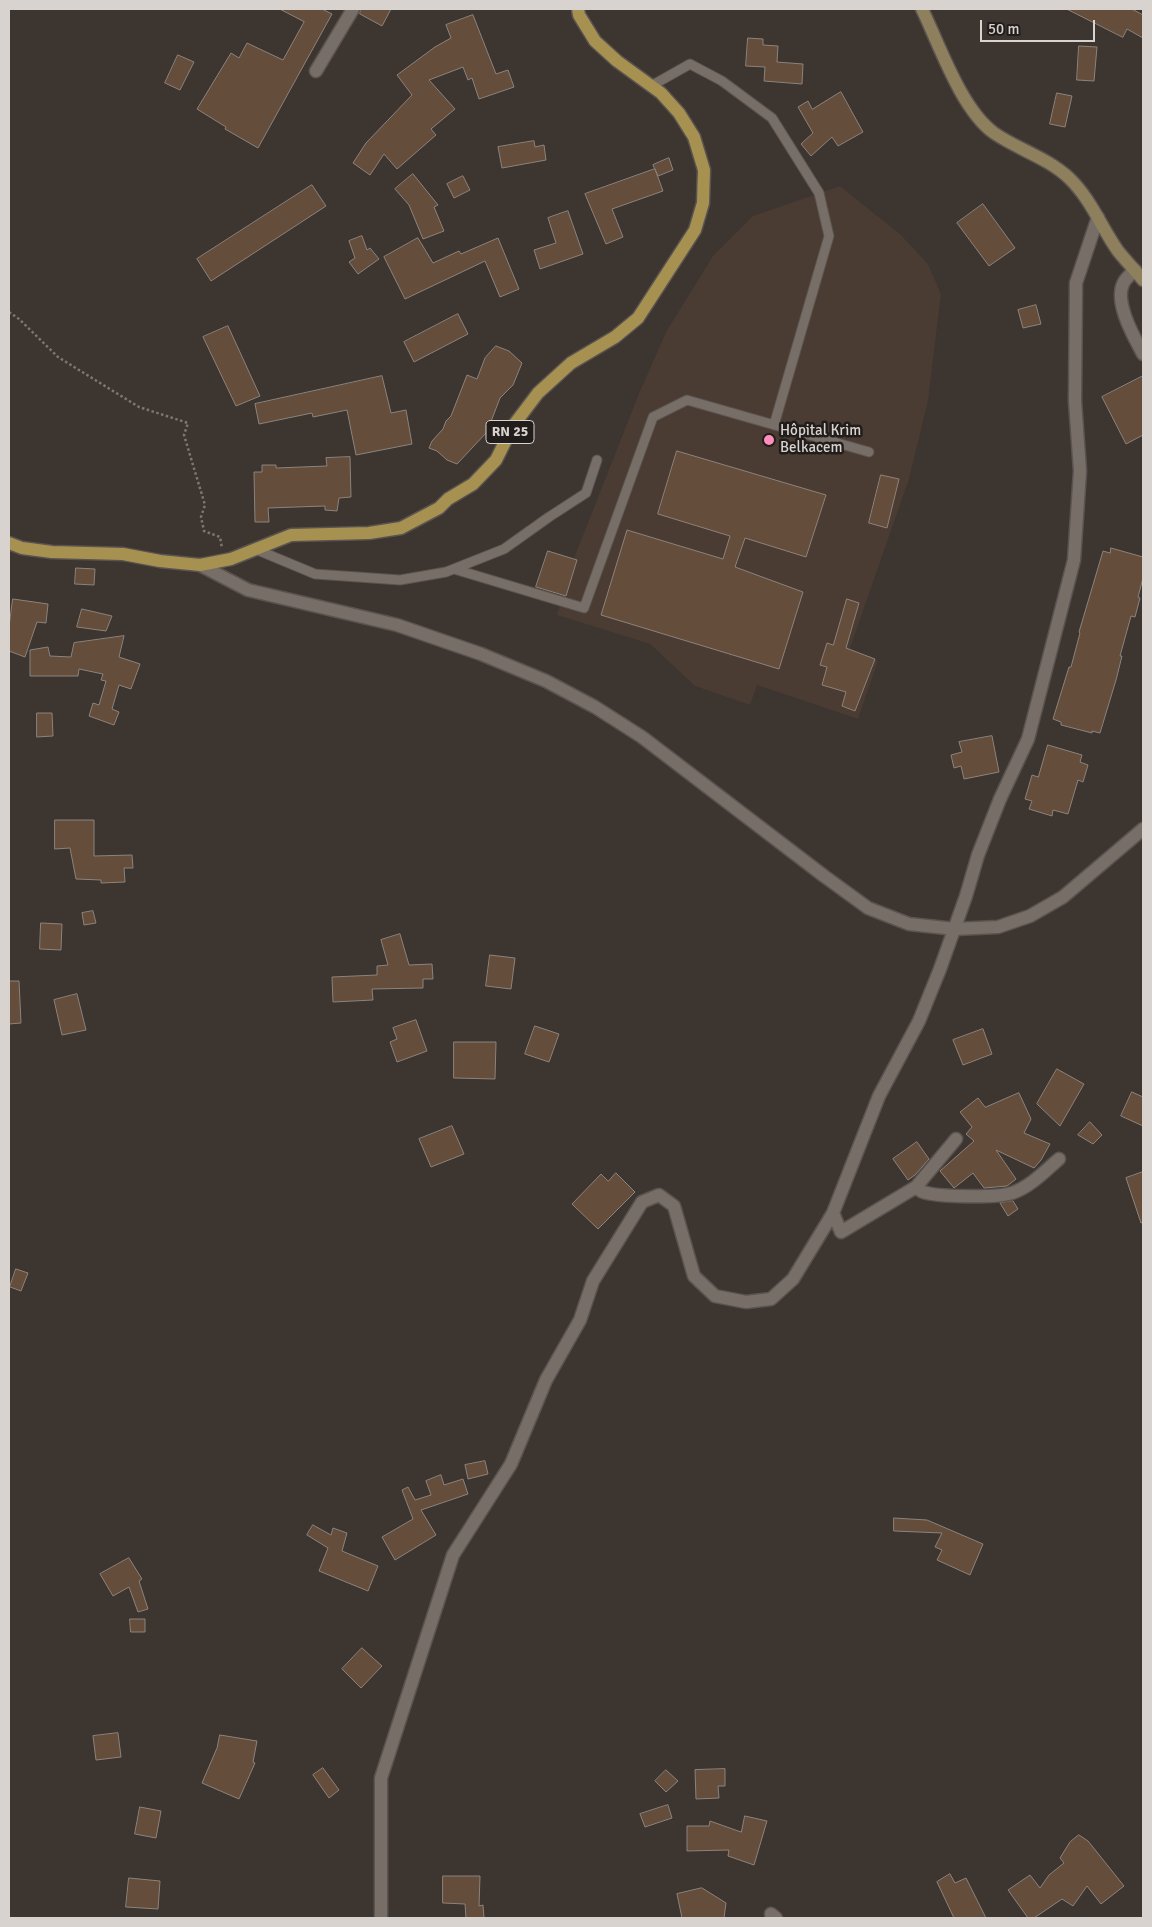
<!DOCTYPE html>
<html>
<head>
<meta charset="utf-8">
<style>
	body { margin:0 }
	#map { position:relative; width:1152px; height:1927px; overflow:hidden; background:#3d3530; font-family:Signika,sans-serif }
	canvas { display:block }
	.frame { position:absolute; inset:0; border:10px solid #d9d3d0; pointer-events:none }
	.scale { position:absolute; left:980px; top:20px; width:115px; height:22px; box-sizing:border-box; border:2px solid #d9d3d0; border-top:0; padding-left:6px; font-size:15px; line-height:18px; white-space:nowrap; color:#d9d3d0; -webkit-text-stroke:4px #211d1b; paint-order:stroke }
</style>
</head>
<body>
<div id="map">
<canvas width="1152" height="1927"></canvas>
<div class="frame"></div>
<div class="scale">50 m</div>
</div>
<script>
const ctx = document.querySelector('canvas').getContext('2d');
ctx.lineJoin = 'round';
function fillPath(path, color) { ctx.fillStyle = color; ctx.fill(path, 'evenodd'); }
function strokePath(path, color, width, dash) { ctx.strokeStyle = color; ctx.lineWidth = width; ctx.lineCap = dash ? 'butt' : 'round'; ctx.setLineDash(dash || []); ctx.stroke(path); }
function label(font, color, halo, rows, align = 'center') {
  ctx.font = font + ' Signika,sans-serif'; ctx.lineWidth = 5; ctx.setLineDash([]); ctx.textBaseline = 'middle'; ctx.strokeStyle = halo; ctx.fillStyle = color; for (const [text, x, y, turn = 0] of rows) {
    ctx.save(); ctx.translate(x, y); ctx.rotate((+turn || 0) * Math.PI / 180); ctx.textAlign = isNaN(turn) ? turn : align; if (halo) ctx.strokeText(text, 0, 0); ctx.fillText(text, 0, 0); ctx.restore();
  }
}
fillPath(new Path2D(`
	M840 186 901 235 928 264 941 294 928 401 909 479 849 651 878 661 858 719 757 685 750 705 695 686 650 644 557 615 572 563 638 396 666 332 713 256 753 216Z`), '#4a3b33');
const building = new Path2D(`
	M280 9H322L332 14 258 148 225 129 226 127 197 109 231 53 239 58 247 43 283 60 304 22Z
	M361 9H391L382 26 360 14Z
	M1067 9H1132L1143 15V38L1127 29 1123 37Z
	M473 15 496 74 508 70 514 87 479 99 472 78 468 80 463 67 429 80 455 109 431 129 436 135 397 169 384 154 370 175 353 163 366 143 412 95 397 75 435 47 451 38 446 25Z
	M748 38 763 39V45L778 46 777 62 803 64 802 84 764 81 765 67 746 66Z
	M1079 46 1097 47 1094 81 1077 80Z
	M178 55 194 62 180 90 165 83Z
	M841 92 863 132 838 146 832 137 811 156 801 144 813 133 798 107 808 101 812 109Z
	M1057 93 1072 96 1065 127 1050 124Z
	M534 141 535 147 544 145 546 160 502 168 498 147Z
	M669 158 673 170 658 176 653 165Z
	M655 169 663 191 612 209 623 237 606 244 585 194Z
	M413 174 438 205 434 207 444 231 423 239 409 205 395 189Z
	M463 176 470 190 454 198 447 184Z
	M312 185 326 206 211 281 197 259Z
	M983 204 1015 248 989 266 957 223Z
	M568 211 583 254 540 269 534 250 556 243 548 218Z
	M362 236 367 250 370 248 379 259 358 274 349 262 355 258 349 241Z
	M418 238 433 263 459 251 461 254 498 238 519 289 500 297 485 261 405 299 384 257Z
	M1036 305 1041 324 1023 328 1018 310Z
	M458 314 468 334 414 362 404 342Z
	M228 326 260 396 236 406 203 337Z
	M496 346 509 351 522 363 513 385 500 398 487 432 457 464 447 460 437 451 429 448 432 441 443 429 446 421 451 416 467 375 477 379 485 358Z
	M382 376 391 413 406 410 412 444 356 455 347 410 313 417 312 413 259 424 255 404Z
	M1143 376V435L1126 444 1102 397Z
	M677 451 826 495 806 557 745 538 735 567 803 592 779 669 601 615 627 530 723 559 730 536 658 514Z
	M350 457 351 497 339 498 337 511 325 510V506L268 508 269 522H255L254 472H262V465H276V468L327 466 326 458Z
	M881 475 899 479 887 528 869 523Z
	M1111 548 1143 557V578L1138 597 1140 598 1135 617 1131 616 1120 656H1122L1116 680 1100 733 1092 731V733L1061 725V722L1053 719 1069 667H1071L1080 633 1079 632 1103 551 1110 553Z
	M548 551 577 560 566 596 536 587Z
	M76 568 95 569 94 585 75 584Z
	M13 599 48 604 46 623 37 622 25 657 9 651V627Z
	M847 599 859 603 846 648 875 659 855 711 842 706 846 692 822 685 827 667 820 665 827 643 833 645Z
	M82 609 112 616 106 631 77 627Z
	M124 636 119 657 140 664 131 689 119 685 112 709 119 712 114 725 89 716 93 703 99 705 106 681 101 680 103 674 79 669 78 676H30V650L48 647 50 656 71 657 74 643Z
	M37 713H52L53 736 37 737Z
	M992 736 999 772 964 779 961 766 954 768 951 755 962 752 959 742Z
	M1048 745 1082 755 1080 762 1088 765 1083 782 1078 780 1068 814 1053 810 1052 816 1029 809 1032 801 1025 799 1032 775 1038 777Z
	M55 820H94V856L132 855 133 868H124L125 882 101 883V880L76 879 70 848 55 849Z
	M93 911 96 923 84 925 82 913Z
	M41 923 62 924 61 950 40 949Z
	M400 934 409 965 432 964 433 979H423V988L372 989 373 1000 333 1002 332 977 377 975V966L388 965 381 940Z
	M490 955 515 958 511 989 486 986Z
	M9 981H19L21 1023 9 1024Z
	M77 994 86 1030 62 1035 54 1000Z
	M416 1020 427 1051 397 1062 390 1042 397 1039 393 1028Z
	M535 1026 559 1034 549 1062 525 1054Z
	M983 1029 992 1054 963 1065 953 1040Z
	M454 1042H496L495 1079 454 1078Z
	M1057 1069 1084 1084 1060 1126 1037 1104Z
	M1132 1092 1143 1097V1126L1121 1116Z
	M1019 1093 1031 1119 1024 1133 1050 1144 1041 1160 1034 1168 996 1150 1016 1179 1007 1186 984 1188 973 1173 954 1188 940 1171 974 1141 966 1134 972 1127 960 1112 978 1098 985 1107Z
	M1090 1122 1102 1135 1093 1144 1078 1135Z
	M452 1126 464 1154 431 1167 419 1139Z
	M917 1142 929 1159 915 1175 908 1180 893 1159Z
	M1143 1172V1222L1141 1223 1126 1178Z
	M616 1173 635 1192 598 1229 572 1204 601 1174 608 1181Z
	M1013 1201 1018 1209 1008 1216 1000 1203Z
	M16 1269 28 1273 21 1291 10 1287Z
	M485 1461 488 1474 468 1479 465 1465Z
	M441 1475 444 1485 463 1479 468 1494 421 1510 436 1535 395 1560 382 1537 413 1519 402 1490 408 1487 415 1500 431 1495 426 1481Z
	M894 1518 927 1520 983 1544 970 1575 937 1560 942 1550 935 1547 942 1533 894 1531Z
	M313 1525 331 1535 333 1528 347 1533 342 1551 378 1566 368 1591 319 1571 328 1548 307 1535Z
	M129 1558 142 1579 139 1581 148 1609 138 1612 129 1587 113 1596 100 1574Z
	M130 1619H145V1632H131Z
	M362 1648 382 1666 361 1688 342 1669Z
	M118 1733 121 1757 96 1760 93 1736Z
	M220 1735 257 1741 253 1762 255 1763 239 1799 202 1783 217 1748Z
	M323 1768 339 1790 329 1798 313 1775Z
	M725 1769V1786H718L719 1798 696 1799 695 1770Z
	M666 1770 678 1781 666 1792 655 1781Z
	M668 1805 672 1818 645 1827 640 1814Z
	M140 1807 161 1811 156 1838 135 1834Z
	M745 1816 767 1821 754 1865 728 1856 729 1850 687 1851V1826H709L710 1821 741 1832Z
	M1079 1835 1088 1841 1124 1886 1101 1904 1087 1886 1073 1906 1062 1899 1034 1918H1028L1008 1890 1030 1875 1040 1888 1049 1875 1064 1863 1060 1858 1070 1842Z
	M950 1874 955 1883 966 1878 986 1918H954L937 1882Z
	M443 1876H480L479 1906 483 1905 484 1918H466L465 1904 443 1903Z
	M129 1878 160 1881 158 1909 126 1907Z
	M702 1888 726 1903 724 1918H682L677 1894Z`);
fillPath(building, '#654d3b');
strokePath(building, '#8c837c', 1);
const service = new Path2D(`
	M651 86 690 64 722 81 772 118 819 193 829 236 774 425
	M255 549 315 574 400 580 446 572 504 549 549 517 586 493 597 460
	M454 569 584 608 653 417 687 400 869 452`);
const minor = new Path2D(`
	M316 71 353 9
	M916 1187 956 1139
	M833 1213 841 1232 916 1187C918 1189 920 1191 923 1192 937 1197 998 1198 1012 1193 1030 1187 1045 1171 1059 1159
	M771 1914 776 1918
	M381 1918V1778L453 1555 511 1464 546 1380 580 1320 593 1281 642 1202 659 1195 674 1206 694 1276 715 1296 746 1302 771 1299 793 1279 833 1213 879 1096 919 1021 940 969 966 896 978 855 1000 799 1028 739 1074 560 1080 471 1075 401 1076 283 1098 217`);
const tertiary = new Path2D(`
	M1135 270C1132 273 1127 277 1124 282 1113 301 1134 337 1143 354
	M200 565 248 590 397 625 481 654 546 681 595 707 642 737 824 876 868 908 909 924 955 929 998 927 1030 916 1063 897 1143 829`);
const secondary = new Path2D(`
	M922 9C940 46 961 109 994 133 1017 149 1048 158 1069 178 1091 199 1101 227 1118 251 1126 261 1135 270 1143 280`);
const primary = new Path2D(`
	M9 543 22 548 52 552 123 554 160 561 200 565 231 559 291 535 369 533 401 528 439 508 448 499 473 484 496 460 513 426 538 393 571 363 615 337 638 318 695 230 703 203 704 170 694 137 679 113 661 93 617 61 595 41 579 15 578 9`);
strokePath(service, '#5a534f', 11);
strokePath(minor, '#5a534f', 15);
strokePath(tertiary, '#5a534f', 15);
strokePath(secondary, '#5a534f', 15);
strokePath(primary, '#5a534f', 15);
strokePath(new Path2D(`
	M9 312 19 319 58 357 139 407 188 423 184 435 205 505 201 517 204 531 220 537 222 548`), '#7e7672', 2.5, [2.5, 2.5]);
strokePath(service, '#776e68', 9);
strokePath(minor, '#776e68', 12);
strokePath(tertiary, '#776e68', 12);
strokePath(secondary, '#8e7f5d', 12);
strokePath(primary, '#a69151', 12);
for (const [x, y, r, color] of [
	[769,440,6,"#ff8ebb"]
]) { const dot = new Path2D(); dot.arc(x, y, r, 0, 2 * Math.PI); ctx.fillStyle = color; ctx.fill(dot); strokePath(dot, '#211d1b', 2); }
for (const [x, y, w] of [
	[510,432,48]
]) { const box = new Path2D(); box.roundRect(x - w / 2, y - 11.5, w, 23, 4); ctx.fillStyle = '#211d1b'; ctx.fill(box); strokePath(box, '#d9d3d0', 1); }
label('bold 14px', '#d9d3d0', null, [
	["RN 25",510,432]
]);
label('15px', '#d9d3d0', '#211d1b', [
	["Hôpital Krim",780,431],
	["Belkacem",780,448]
], 'left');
</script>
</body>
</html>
